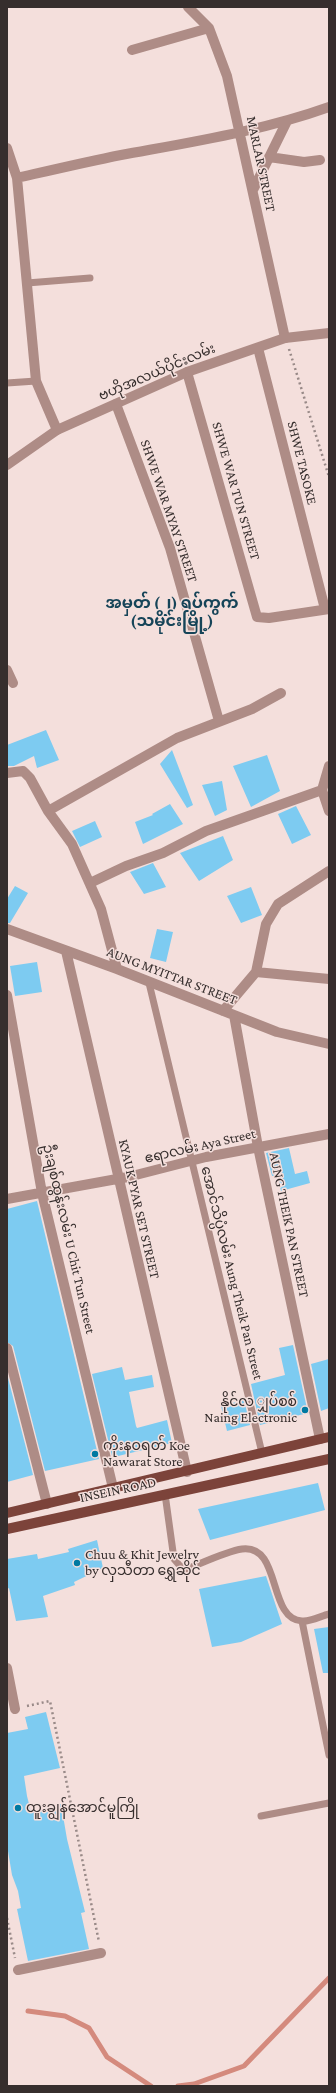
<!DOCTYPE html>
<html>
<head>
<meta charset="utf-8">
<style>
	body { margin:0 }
	#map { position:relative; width:336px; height:2093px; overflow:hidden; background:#f4dfdc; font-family:"Crimson Pro",serif }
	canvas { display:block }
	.frame { position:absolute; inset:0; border:8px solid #362e2d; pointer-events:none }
</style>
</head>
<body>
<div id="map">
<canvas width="336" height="2093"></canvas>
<div class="frame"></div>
</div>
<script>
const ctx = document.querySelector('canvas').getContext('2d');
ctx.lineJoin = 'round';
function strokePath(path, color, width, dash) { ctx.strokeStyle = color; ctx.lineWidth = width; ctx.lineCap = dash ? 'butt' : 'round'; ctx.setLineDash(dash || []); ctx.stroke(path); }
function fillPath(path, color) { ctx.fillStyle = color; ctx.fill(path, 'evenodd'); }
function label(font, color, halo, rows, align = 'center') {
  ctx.font = font + ' "Crimson Pro","Noto Sans Myanmar",serif'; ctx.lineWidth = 3; ctx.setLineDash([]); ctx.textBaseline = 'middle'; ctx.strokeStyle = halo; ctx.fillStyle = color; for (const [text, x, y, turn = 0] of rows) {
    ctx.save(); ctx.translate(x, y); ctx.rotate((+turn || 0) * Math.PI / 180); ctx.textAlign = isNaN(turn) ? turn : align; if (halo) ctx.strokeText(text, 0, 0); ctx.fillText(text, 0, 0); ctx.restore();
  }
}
strokePath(new Path2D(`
	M28 2011 65 2016 89 2028 107 2057 151 2086
	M178 2086 194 2084 244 2066 329 1978`), '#d48a7d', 5);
fillPath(new Path2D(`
	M46 730 59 760 37 768 34 756 14 766H7V745Z
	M172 750 193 805 187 808 160 764Z
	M267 755 280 791 251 807 233 766Z
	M222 781 227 810 215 816 202 785Z
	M170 804 183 824 143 844 135 822 153 815 152 814Z
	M296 806 311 835 292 844 278 814Z
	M95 821 102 837 80 847 72 831Z
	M223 836 233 860 199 881 180 853Z
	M153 863 166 887 144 894 130 872Z
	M15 886 28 893 10 923H7V899Z
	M251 887 262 915 241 923 227 896Z
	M157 929 173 932 166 962 150 958Z
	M37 962 42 992 15 996 10 966Z
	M289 1148 295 1174 307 1171 310 1183 281 1191 277 1175 272 1176 266 1153Z
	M37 1201 99 1459 45 1471 13 1346 7 1342V1209Z
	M293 1345 308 1413 260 1425 251 1384 285 1375 279 1348Z
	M329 1359V1408L321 1411 311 1364Z
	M122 1367 125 1380 152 1375 154 1387 129 1392 136 1426 137 1428 167 1420 172 1443 114 1457 112 1456 92 1374Z
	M7 1374 33 1475 7 1482Z
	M244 1400 250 1425 227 1431 221 1406Z
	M318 1483 325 1510 210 1540 198 1509Z
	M97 1540 103 1568 74 1582 75 1585 43 1596 48 1617 16 1621 9 1588 7 1589V1559L37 1554 38 1559 69 1552 68 1549Z
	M266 1576 282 1624 241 1642 212 1647 199 1589Z
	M329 1627V1673H323L314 1629Z
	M46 1712 60 1768 24 1776 27 1796 31 1812 61 1804 67 1839 85 1912 81 1913 89 1949 28 1961 17 1909 21 1908 18 1891 12 1875 7 1845V1733L28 1729 25 1717Z`), '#7dcbf1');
strokePath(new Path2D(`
	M289 349 329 477
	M27 1706 50 1701 99 1942
	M7 1918 15 1958`), '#998a88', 2.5, [2, 3]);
strokePath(new Path2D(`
	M27 283 90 278
	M7 383 36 381
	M149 983 262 1453
	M165 1494 174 1559 180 1566 187 1569C202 1563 227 1551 242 1549 282 1544 267 1619 302 1621 310 1622 321 1616 329 1614
	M302 1621 329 1755
	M261 1816 329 1803`), '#ae8c86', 7);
strokePath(new Path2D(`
	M188 7 209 28 227 76 285 338
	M132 50 209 28
	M7 148 17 178 36 381 57 430
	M269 157 304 162 320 160
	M17 178C52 170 86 162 121 155 191 142 262 131 329 107
	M253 190 287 121
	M258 348 325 609
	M187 372 257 617 269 618 329 609
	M116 404 170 548 219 721
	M7 670 13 683
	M329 766 322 790 329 811
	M7 773 23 771 30 778 48 811 72 844 101 909 117 969
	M48 811 177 738 252 709 281 693
	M90 883 126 866 163 853 206 831 322 790
	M7 929 117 969 277 1032 329 1044
	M66 951 187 1472
	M256 972 329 979
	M7 995 42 1193 113 1488
	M223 1011 256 972 266 924 278 904 329 871
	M234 1015 258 1147 320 1439
	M7 1199 128 1177 206 1157 329 1134
	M7 1348 47 1504
	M7 1668 15 1709
	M18 1970 101 1953`), '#ae8c86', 10);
strokePath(new Path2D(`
	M7 465 57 430 187 372 285 338 329 333`), '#ae8c86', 10);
strokePath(new Path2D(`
	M7 1513 329 1437
	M7 1529 329 1459`), '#7c433a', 10);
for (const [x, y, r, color] of [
	[305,1410,4,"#0079a1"],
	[95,1454,4,"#0079a1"],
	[77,1563,4,"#0079a1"],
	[18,1808,4,"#0079a1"]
]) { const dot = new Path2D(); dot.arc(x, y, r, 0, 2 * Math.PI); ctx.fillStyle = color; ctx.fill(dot); strokePath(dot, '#f4dfdc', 1.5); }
label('14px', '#362e2d', '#f4dfdc', [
	["MARLAR STREET",261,164,78],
	["ဗဟိုအလယ်ပိုင်းလမ်း",157,372,-23],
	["SHWE TASOKE",302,463,76],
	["SHWE WAR TUN STREET",236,491,74],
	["SHWE WAR MYAY STREET",169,511,71],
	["AUNG MYITTAR STREET",172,976,21],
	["ဧရာလမ်း Aya Street",200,1146,-13],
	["KYAUK PYAR SET STREET",139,1209,77],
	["AUNG THEIK PAN STREET",289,1225,78],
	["ဦးချစ်ထွန်းလမ်း U Chit Tun Street",69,1239,77],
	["အောင်သိပ္ပံလမ်း Aung Theik Pan Street",232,1273,76],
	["INSEIN ROAD",118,1490,-12]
]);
label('14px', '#362e2d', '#f4dfdc', [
	["နိုင်လ ျှပ်စစ်",297,1402,"right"],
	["Naing Electronic",297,1418,"right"],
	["ကိုးနဝရတ် Koe",103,1446],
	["Nawarat Store",103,1462],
	["Chuu & Khit Jewelry",85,1555],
	["by လှသီတာ ရွှေဆိုင်",85,1571],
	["ထူးချွန်အောင်မူကြို",26,1808]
], 'left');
label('bold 16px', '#164458', '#f4dfdc', [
	["အမှတ် (၂) ရပ်ကွက်",172,603],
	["(သမိုင်းမြို့)",172,621]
]);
</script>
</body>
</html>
